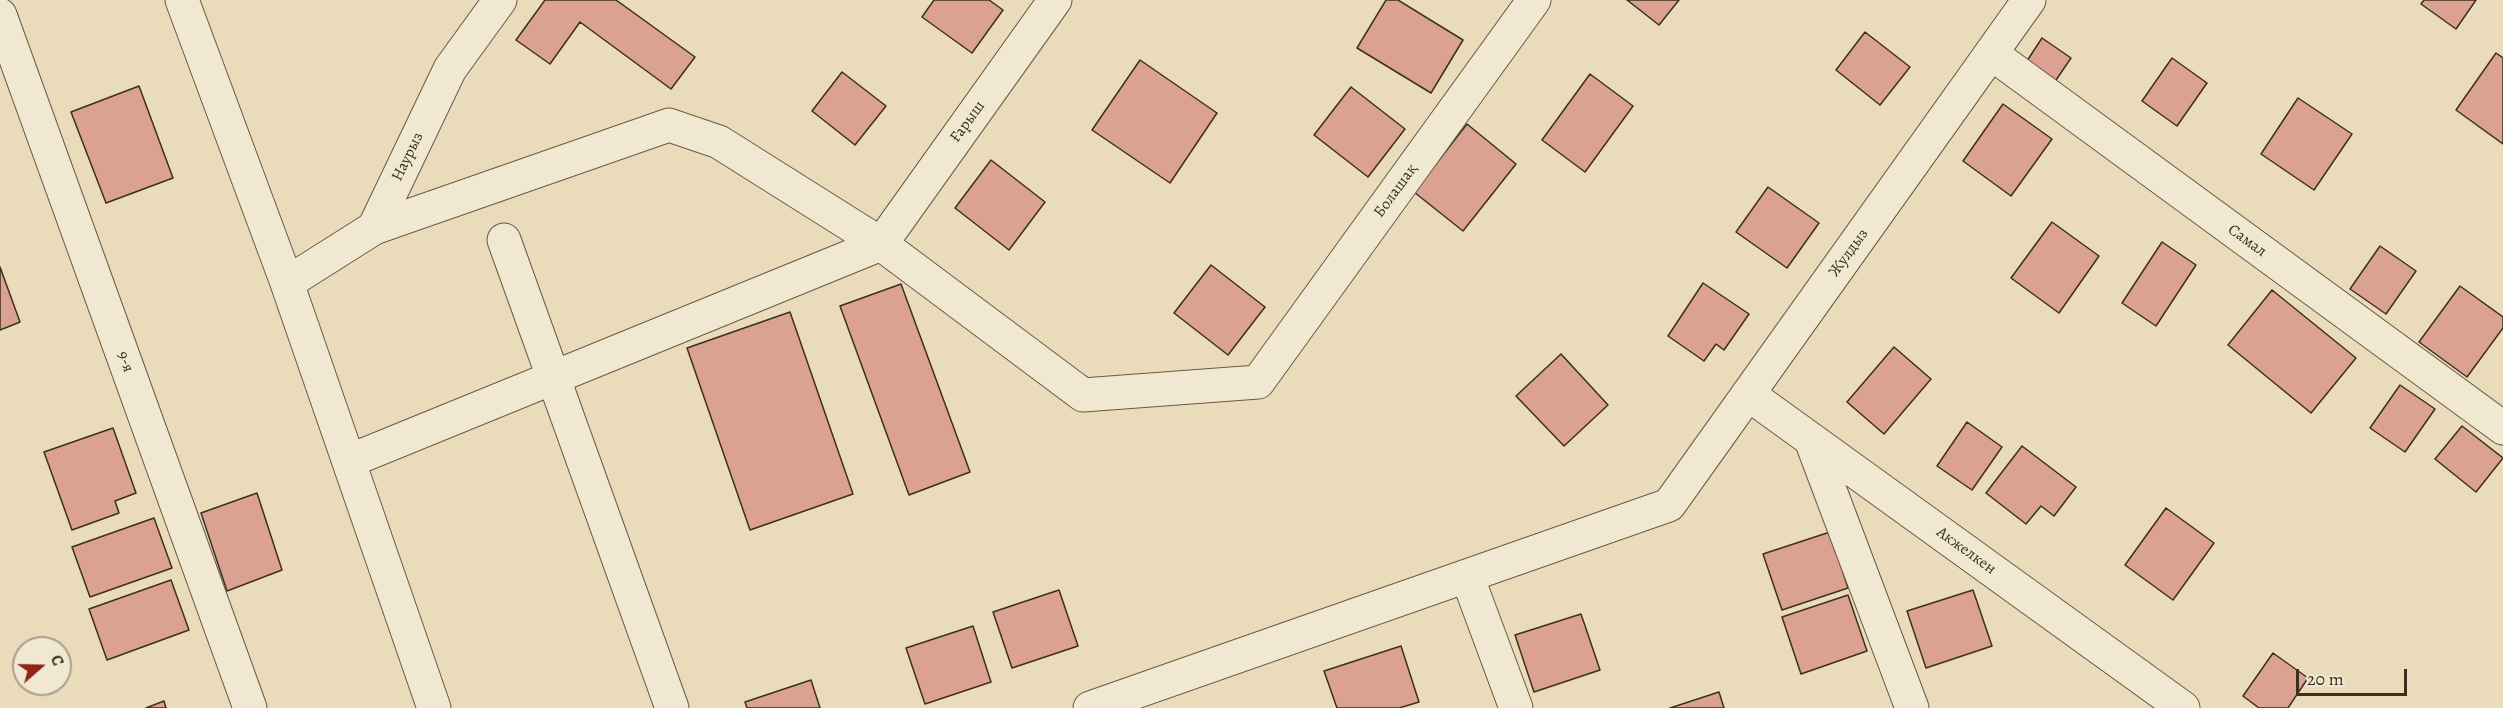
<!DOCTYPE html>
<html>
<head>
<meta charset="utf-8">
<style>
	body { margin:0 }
	#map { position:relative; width:2503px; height:708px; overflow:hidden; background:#eadbba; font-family:Alegreya,serif }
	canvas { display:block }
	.north { position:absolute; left:12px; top:636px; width:60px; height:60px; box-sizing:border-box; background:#f1e8d2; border:2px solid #a99e8b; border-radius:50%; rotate:70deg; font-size:16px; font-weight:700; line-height:24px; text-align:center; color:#3d2f20 }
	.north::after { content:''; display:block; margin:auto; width:21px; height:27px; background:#8f2418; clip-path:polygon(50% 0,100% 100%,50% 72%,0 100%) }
	.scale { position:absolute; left:2296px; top:669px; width:111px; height:27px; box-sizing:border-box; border:3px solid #3d2f20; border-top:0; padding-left:8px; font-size:18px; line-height:21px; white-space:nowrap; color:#3d2f20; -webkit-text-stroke:4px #f1e8d2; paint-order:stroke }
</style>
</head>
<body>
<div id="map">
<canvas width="2503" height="708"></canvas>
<div class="north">С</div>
<div class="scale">20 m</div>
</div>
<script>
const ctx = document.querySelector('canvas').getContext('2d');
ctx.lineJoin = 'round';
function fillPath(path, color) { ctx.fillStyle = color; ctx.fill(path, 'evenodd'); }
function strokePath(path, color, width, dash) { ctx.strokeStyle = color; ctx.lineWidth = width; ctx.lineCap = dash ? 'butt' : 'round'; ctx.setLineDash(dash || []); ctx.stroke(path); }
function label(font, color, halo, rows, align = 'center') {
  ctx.font = font + ' Alegreya,serif'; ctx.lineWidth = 4.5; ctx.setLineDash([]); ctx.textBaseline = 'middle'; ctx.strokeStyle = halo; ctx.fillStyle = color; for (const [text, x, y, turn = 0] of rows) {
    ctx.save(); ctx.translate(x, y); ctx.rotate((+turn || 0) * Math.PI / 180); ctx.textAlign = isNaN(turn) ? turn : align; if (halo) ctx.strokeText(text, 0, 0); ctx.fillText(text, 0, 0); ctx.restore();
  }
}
const building = new Path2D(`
	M545 0H616L695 57 671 89 580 22 550 64 516 40Z
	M934 0H989L1003 10 972 53 922 17Z
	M1386 0H1398L1463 40 1431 93 1357 48Z
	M1627 0H1679L1659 25Z
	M2424 0H2476L2456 29 2421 4Z
	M1865 32 1910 67 1880 105 1836 70Z
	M2042 38 2071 58 2052 86 2023 67Z
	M2496 53 2503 58V144L2456 110Z
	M2172 58 2207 83 2177 126 2142 101Z
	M1140 60 1217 113 1170 183 1092 130Z
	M842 72 886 106 855 145 812 111Z
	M1590 74 1633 106 1585 172 1542 140Z
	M139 86 173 178 106 203 71 112Z
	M1351 87 1405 129 1368 177 1314 135Z
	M2298 98 2352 134 2314 190 2261 154Z
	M2003 104 2052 139 2011 196 1963 161Z
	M1467 124 1516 164 1463 231 1414 192Z
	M991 160 1045 202 1009 250 955 208Z
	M1768 187 1819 223 1787 268 1736 232Z
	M2052 222 2099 256 2059 313 2011 278Z
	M2162 242 2196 265 2156 326 2122 303Z
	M2380 246 2416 271 2386 314 2350 289Z
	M1211 265 1265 307 1228 355 1174 313Z
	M0 267 20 322 0 330Z
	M1703 283 1749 314 1724 350 1716 344 1704 361 1668 336Z
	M901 284 970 472 909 495 840 306Z
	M2460 286 2503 317V328L2467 377 2419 342Z
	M2272 290 2356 358 2311 413 2228 345Z
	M790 312 853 494 750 530 687 348Z
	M1894 347 1931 379 1884 434 1847 402Z
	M1561 354 1608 405 1564 446 1516 396Z
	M2400 385 2435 409 2405 452 2370 428Z
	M1967 422 2002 447 1972 490 1937 466Z
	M2462 426 2503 458 2476 492 2435 459Z
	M113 428 136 493 115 501 119 513 72 530 44 452Z
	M2022 446 2076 487 2054 516 2041 506 2026 524 1986 493Z
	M257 493 282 570 227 591 201 513Z
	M2166 508 2214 543 2173 600 2125 565Z
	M154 518 172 568 90 597 72 547Z
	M1830 532 1848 588 1782 610 1763 554Z
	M171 580 189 630 107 660 89 609Z
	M1059 590 1078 646 1012 668 993 612Z
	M1973 590 1992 646 1926 668 1907 611Z
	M1848 595 1867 651 1801 674 1782 617Z
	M1581 614 1600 670 1534 692 1515 635Z
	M973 626 991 682 925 704 906 648Z
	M1401 646 1419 702 1399 708H1337L1324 671Z
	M2273 653 2308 678 2288 708H2259L2243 696Z
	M811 680 820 708H747L745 702Z
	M1719 692 1724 708H1670Z
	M164 701 166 708H146Z`);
fillPath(building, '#dca291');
strokePath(building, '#3d2f20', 1.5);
const street = new Path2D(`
	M182 0 287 283 434 708
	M0 15 250 708
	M1992 54 2503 428
	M374 228 669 125 719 142 881 244 1083 395 1258 382 1534 0
	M504 240 672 708
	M881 244 1055 0
	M287 283 374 228 450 69 500 0
	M1748 394 2183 708
	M1811 440 1912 708
	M349 461 881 244
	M1467 576 1516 708
	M1090 708 1669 505 2029 0`);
strokePath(street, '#685a46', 35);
strokePath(street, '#f1e8d2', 33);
label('16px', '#3d2f20', '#f1e8d2', [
	["Ғарыш",968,122,-54],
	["Наурыз",408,157,-64],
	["Болашақ",1396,191,-54],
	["Самал",2247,241,36],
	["Жулдыз",1849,253,-54],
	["9-я",125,362,70],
	["Акжелкен",1966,551,36]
]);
</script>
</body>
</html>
